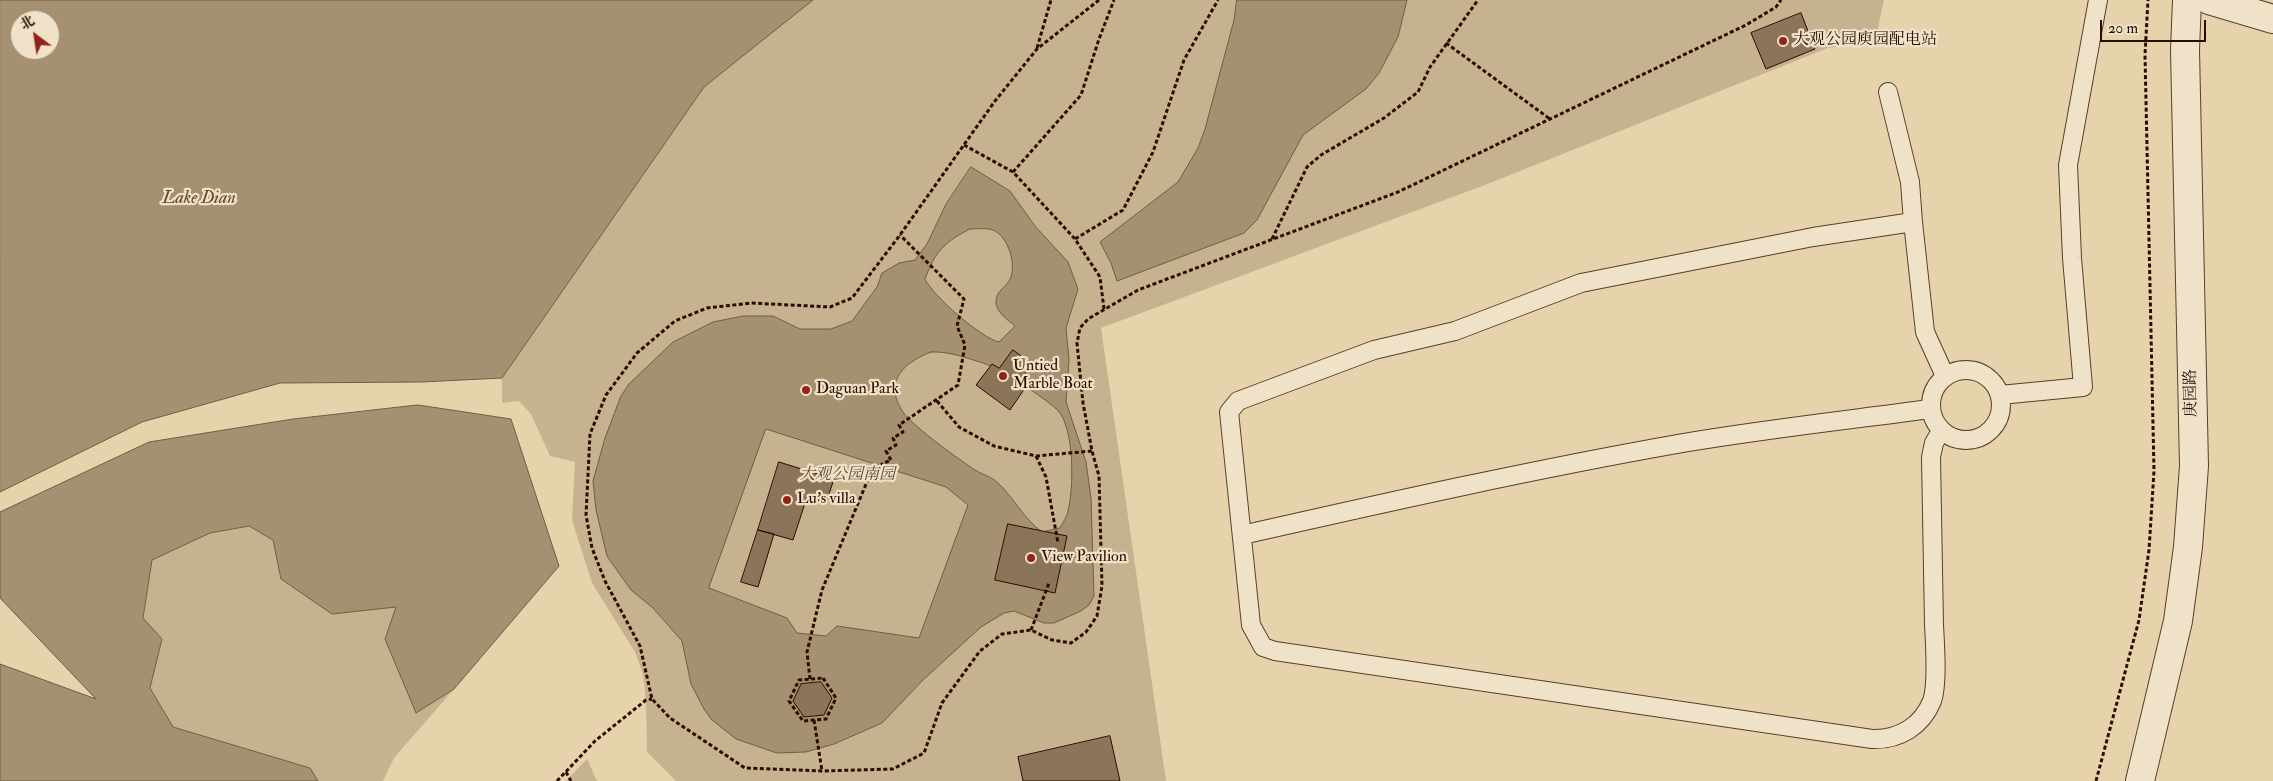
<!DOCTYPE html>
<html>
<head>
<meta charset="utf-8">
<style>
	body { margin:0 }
	#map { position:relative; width:2273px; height:781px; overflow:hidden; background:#e6d3ab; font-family:"IM FELL Double Pica","Noto Serif SC",serif }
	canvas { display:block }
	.north { position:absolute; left:10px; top:10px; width:50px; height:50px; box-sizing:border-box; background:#efe2c8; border:1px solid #9f8d78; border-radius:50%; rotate:329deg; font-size:14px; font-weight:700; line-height:20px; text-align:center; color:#280e00 }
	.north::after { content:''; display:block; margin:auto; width:18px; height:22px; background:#8f2418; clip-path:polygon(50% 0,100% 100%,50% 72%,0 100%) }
	.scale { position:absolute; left:2100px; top:20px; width:106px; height:22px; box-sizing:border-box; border:2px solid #280e00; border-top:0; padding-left:6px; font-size:15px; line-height:18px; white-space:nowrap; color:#280e00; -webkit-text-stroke:4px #efe2c8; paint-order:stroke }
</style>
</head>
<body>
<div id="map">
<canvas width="2273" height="781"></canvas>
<div class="north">北</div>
<div class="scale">20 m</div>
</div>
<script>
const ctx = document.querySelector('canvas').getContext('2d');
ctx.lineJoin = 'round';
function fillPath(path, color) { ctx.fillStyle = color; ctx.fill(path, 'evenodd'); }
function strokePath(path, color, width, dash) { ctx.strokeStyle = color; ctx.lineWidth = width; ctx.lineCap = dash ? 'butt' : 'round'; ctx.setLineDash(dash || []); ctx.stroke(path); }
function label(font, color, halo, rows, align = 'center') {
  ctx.font = font + ' "IM FELL Double Pica","Noto Serif SC",serif'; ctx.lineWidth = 4.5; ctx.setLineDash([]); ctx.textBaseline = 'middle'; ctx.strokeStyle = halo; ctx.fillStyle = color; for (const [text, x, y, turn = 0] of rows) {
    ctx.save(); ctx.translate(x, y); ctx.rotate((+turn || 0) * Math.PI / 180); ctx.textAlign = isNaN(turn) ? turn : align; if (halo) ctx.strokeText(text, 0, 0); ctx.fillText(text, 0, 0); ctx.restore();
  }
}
fillPath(new Path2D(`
	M813 0H1884L1875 41 1828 48 1485 185 1101 328 1166 781H676L647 752 646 700 643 674 635 652 592 583 572 520 575 462 550 456 531 414 519 401 502 403V378L704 87Z
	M249 526 273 540 281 579 396 607 416 713 454 689 394 758 383 781H318L310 768 173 727 150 688 162 639 143 619 152 560 210 533Z
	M587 759 597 781H566Z`), '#c6b28e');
const water = new Path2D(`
	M0 0H813L704 87 502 378 422 382 280 383 142 422 0 492ZM20 20H50V50H20Z
	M1237 0H1407L1398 37 1379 73 1366 89 1303 135 1257 220 1244 233 1117 281 1111 263 1100 242 1178 182 1198 148 1205 129 1234 20Z
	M971 167 1010 191 1035 226 1068 262 1078 289 1066 328 1069 360 1066 402 1086 462 1091 498 1094 596 1089 605 1081 611 1054 623H1044L1014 611 1004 613 981 627 923 680 882 723 834 744 806 752 777 753 736 739 712 720 704 709 691 684 682 641 653 608 631 590 607 556 596 510 593 481 605 438 621 396 629 384 673 342 713 322 743 316H773L800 329H831L852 321 877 287 882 273 899 263 915 260 927 244 946 204ZM970 229C976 229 983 228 989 229 1007 232 1016 261 1011 277 1008 287 995 290 996 303 997 313 1008 320 1015 326L999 342C981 338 933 296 925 279 935 252 944 242 970 229ZM931 352C948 351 967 358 983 363 998 368 1051 401 1060 413 1074 433 1074 487 1068 511 1067 517 1063 522 1060 528L1042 532C1024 519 1014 498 998 483 991 476 980 474 972 468 956 457 909 424 901 409 884 380 905 362 931 352ZM766 429 946 487 968 505 919 638 837 626 826 636 797 633 787 618 709 588Z
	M418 405 511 419 559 566 454 689 416 713 385 639 396 607 332 614 281 579 273 540 249 526 210 533 152 560 143 618 162 639 150 688 173 727 310 768 318 781H0V664L96 699 0 598V512L149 442 293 419Z`);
fillPath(water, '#a59071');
strokePath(water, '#735c44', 1);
const building = new Path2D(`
	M1801 13 1815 49 1766 69 1751 33Z
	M1013 350 1032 364 1018 383 1025 388 1010 410 976 385 992 364 999 368Z
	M779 462 834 479 826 503 807 497 793 540 758 530Z
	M1008 524 1067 536 1055 593 995 580Z
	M758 530 774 534 758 587 741 582Z
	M821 682 832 698 824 715 804 717 793 701 801 684Z
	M1110 736 1120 781H1023L1018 757Z`);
fillPath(building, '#8b7459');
strokePath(building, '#280e00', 1);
const service = new Path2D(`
	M1888 92 1910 182 1913 222
	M1931 405a35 35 0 1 1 70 0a35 35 0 1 1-70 0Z
	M2000 395 2083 387 2072 258 2068 165 2098 0
	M1941 431 1934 443 1931 457C1932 513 1933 569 1934 625 1935 644 1938 684 1932 701 1922 726 1899 740 1872 739L1275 651 1263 647 1251 625 1229 412 1238 401 1374 350 1455 331 1581 283 1813 237 1913 222 1925 332 1945 376
	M1242 535C1388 502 1535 469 1683 443 1765 429 1848 420 1930 409`);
const minor = new Path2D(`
	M2209 0 2273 19`);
const tertiary = new Path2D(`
	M2140 781 2178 621 2188 547 2194 466 2185 50 2187 0`);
strokePath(service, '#583f2b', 20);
strokePath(minor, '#583f2b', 30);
strokePath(tertiary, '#583f2b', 30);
strokePath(new Path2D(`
	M1099 0 1037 49 995 101 900 235 852 298 830 307 751 303 707 308 675 321 637 353 606 395 590 434 586 515 592 548 605 581 640 646 652 699 670 718 745 768 822 771 893 769 924 753 942 703 980 651 1002 634 1031 630 1052 640 1071 643 1086 632 1097 616 1102 586 1099 476 1092 451 1083 403 1077 343 1080 328 1088 319 1138 290 1398 192 1746 25 1776 7 1781 0
	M1446 43 1550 119
	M1037 48 1051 0
	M964 145 1013 172 1075 239
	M1013 172 1081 95 1099 39 1114 0
	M1272 239 1307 167 1321 155 1384 118 1418 92 1430 67 1478 0
	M1104 309 1100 277 1075 239 1123 210 1153 152 1184 60 1218 0
	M937 401 959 427 994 446 1036 456 1092 451
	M1036 456 1046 477 1058 543
	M1031 630 1049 583
	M823 678 836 698 826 719 803 721 789 701 799 680Z
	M810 679 807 652 822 590 869 477 885 469 882 464 891 460 886 451 896 445 893 438 903 432 899 425 958 385 965 345 957 326 964 299 900 235
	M814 720 822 771
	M566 772 571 781
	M557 781 595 741 646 700 652 699
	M2096 781 2139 620 2149 550 2154 471 2145 55 2148 0`), '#280e00', 3, [4, 2.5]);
strokePath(service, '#efe2c8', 18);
strokePath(minor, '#efe2c8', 28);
strokePath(tertiary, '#efe2c8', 28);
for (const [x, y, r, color] of [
	[1783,41,5,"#8f2418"],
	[1003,376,5,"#8f2418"],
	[806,390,5,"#8f2418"],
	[787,500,5,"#8f2418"],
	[1031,558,5,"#8f2418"]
]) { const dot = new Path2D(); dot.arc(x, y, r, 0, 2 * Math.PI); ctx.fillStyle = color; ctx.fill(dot); strokePath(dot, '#efe2c8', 2); }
label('16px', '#280e00', '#efe2c8', [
	["大观公园庾园配电站",1793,41],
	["Untied",1013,367],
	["Marble Boat",1013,385],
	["Daguan Park",816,390],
	["Lu's villa",797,500],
	["View Pavilion",1041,558]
], 'left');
label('16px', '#280e00', '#efe2c8', [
	["庚园路",2192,393,-91]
]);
label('italic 16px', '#5f4732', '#efe2c8', [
	["大观公园南园",847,476]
]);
label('italic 18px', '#604833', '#efe2c8', [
	["Lake Dian",199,199]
]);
</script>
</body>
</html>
